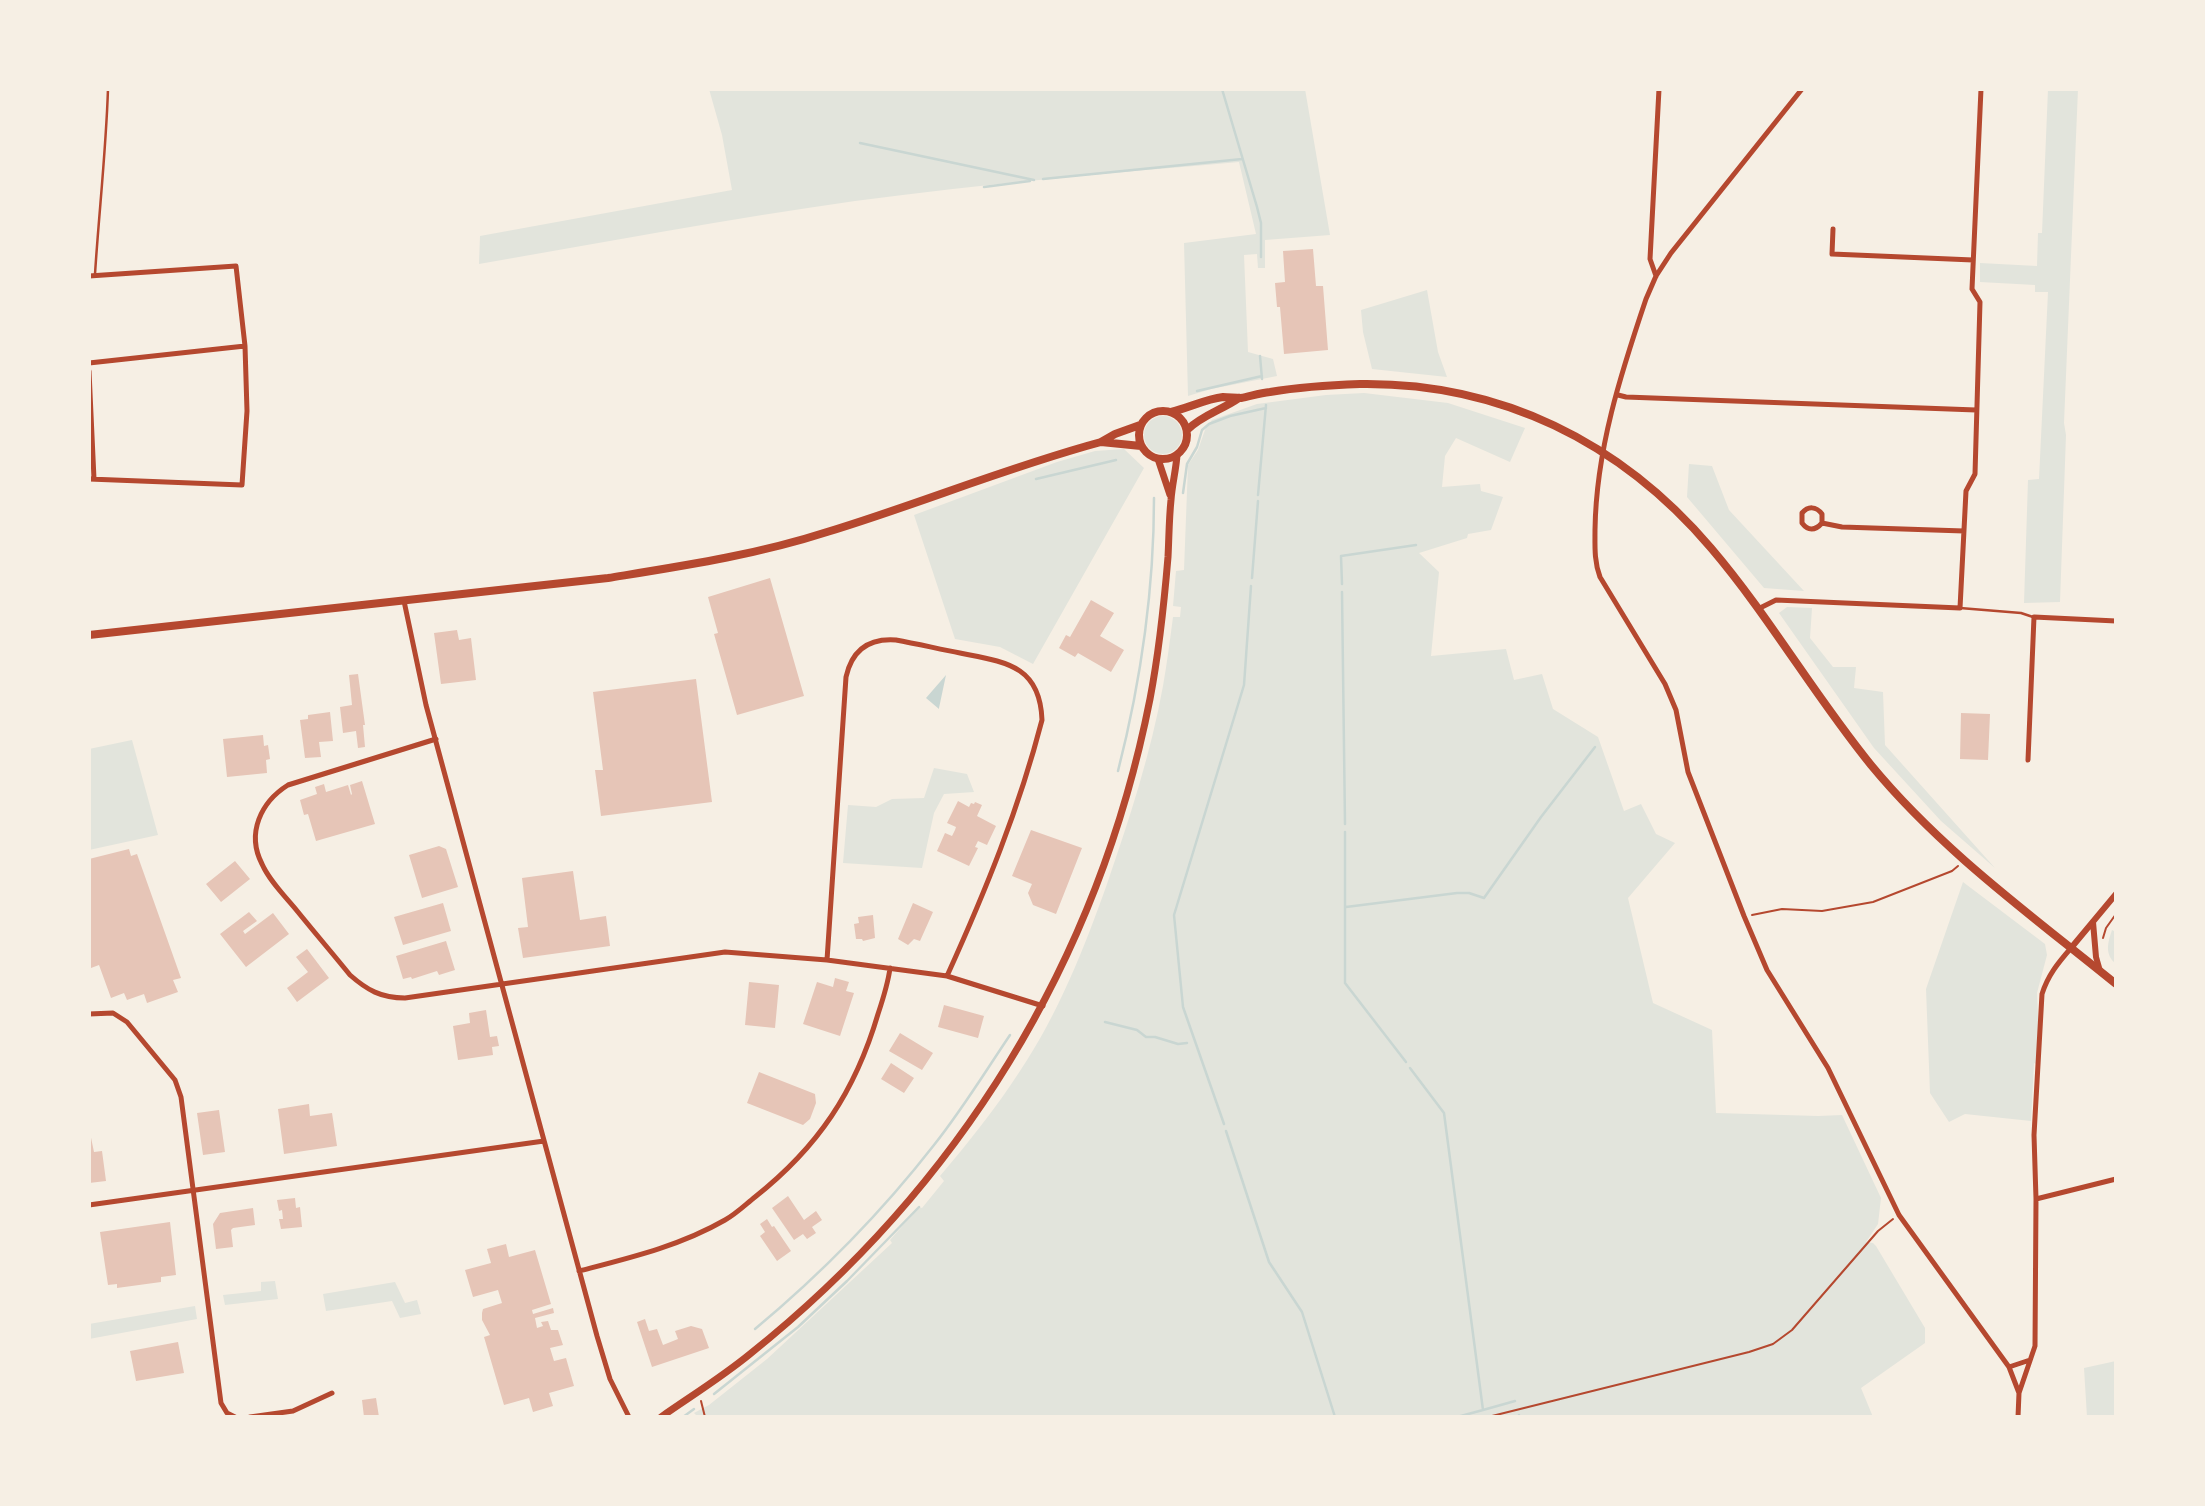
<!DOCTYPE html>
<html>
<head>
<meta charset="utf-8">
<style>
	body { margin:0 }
	#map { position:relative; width:2205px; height:1506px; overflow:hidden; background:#f6efe4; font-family:Cabin,sans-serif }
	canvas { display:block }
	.frame { position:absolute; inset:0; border:91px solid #f6efe4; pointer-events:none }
</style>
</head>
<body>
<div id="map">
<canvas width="2205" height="1506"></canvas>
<div class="frame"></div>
</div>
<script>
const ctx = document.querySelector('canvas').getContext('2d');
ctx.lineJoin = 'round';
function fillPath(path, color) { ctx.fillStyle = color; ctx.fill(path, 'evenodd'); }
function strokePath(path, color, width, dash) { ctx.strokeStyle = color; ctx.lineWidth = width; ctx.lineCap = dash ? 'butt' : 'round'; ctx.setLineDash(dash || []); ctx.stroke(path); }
fillPath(new Path2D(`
	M709 89H1305L1330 235 1265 240V268H1258L1257 254 1244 255 1248 352 1273 359 1277 376 1211 389 1188 396 1184 243 1256 234 1239 162C1111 173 982 184 855 201 729 219 604 242 479 264L480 236 732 190 722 135Z
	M2048 89H2078L2064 423 2066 435 2060 602 2024 603 2028 480 2039 479 2048 292H2035V285L1980 282V263L2037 266 2038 233H2042Z
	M1427 290 1438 352 1447 377 1372 369 1363 332 1361 310Z
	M1364 393 1448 403 1525 428 1510 462 1456 438 1445 456 1442 487 1480 484 1481 491 1503 497 1491 530 1468 534 1467 538 1419 553 1439 572 1431 656 1506 649 1514 680 1542 674 1553 709 1598 737 1624 811 1641 804 1656 834 1675 843 1628 898 1653 1003 1712 1030 1716 1113 1818 1116 1842 1115 1881 1198 1878 1224 1866 1242 1873 1243 1876 1246 1925 1328V1343L1861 1388 1873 1417H698L694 1413 709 1405 767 1359 892 1243 890 1240 919 1207 922 1208 944 1181 940 1176C968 1143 996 1108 1020 1071 1058 1014 1084 949 1107 884 1129 820 1151 753 1163 686 1167 663 1170 640 1173 617H1180L1181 607 1173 606 1176 571 1184 570 1188 465 1198 450 1206 427 1212 420 1257 404 1326 395Z
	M1144 435a19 19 0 1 1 38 0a19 19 0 1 1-38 0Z
	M1124 449 1144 468 1033 664 1000 647 955 639 914 515 1057 462 1095 451Z
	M1689 464 1712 466 1729 510 1804 591 1764 588 1687 497Z
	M1787 607 1812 608 1810 638 1833 667H1856L1854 688 1883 692 1885 745 1995 868 1941 821 1874 748 1779 613Z
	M132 740 158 835 89 850V749Z
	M934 768 967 774 974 792 944 794 934 813 922 868 843 863 848 805 876 807 892 799 924 798Z
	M1963 882 2045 944 2047 955 2037 993 2040 1066 2034 1063 2031 1121 1965 1114 1949 1122 1930 1093 1926 989Z
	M2112 930 2116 932V964C2104 954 2108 942 2112 930Z
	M275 1281 278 1299 225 1305 223 1295 261 1291V1282Z
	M395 1282 405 1303 417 1300 421 1314 400 1318 392 1301 326 1311 323 1294Z
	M195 1306 197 1319 89 1339V1324Z
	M2116 1361V1417H2087L2084 1368Z`), '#e2e4dc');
fillPath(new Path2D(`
	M946 675 939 708V709L926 698Z`), '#c9d6d2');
strokePath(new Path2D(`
	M1222 89 1257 207 1261 223V257
	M860 143 1034 180
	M1043 179 1242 159
	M984 187 1030 181
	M1260 356 1262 379
	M1197 391 1262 376
	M1036 479 1116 460
	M1183 493 1187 464 1197 447 1202 430 1209 424 1230 416 1266 408
	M1258 495 1266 405
	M1252 578 1258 501
	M1342 584 1341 556 1416 545
	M1342 592 1345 824
	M1118 771C1141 681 1154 591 1154 498
	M1345 832V983L1406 1062
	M1346 907 1457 893H1469L1484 898 1541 817 1595 747
	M1105 1022 1137 1030 1146 1037H1155L1178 1044 1187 1043
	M1410 1068 1444 1113 1483 1410 1515 1401
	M1224 1124 1183 1007 1174 915 1244 685 1251 586
	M1226 1131 1269 1262 1302 1312 1335 1417
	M755 1329C821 1274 881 1213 934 1145 962 1110 985 1072 1010 1035
	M714 1394 798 1327 847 1281 919 1207
	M1519 1415 1520 1417
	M683 1417 694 1409
	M1457 1417 1483 1410`), '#c9d6d2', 2.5);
fillPath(new Path2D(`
	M1313 249 1316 286H1323L1328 350 1284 354 1280 307H1277L1275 283 1285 282 1283 251Z
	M770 578 804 696 737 715 714 634 718 633 708 597Z
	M1091 600 1114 613 1100 636 1124 650 1111 672 1078 653 1075 657 1059 648 1066 635 1070 637Z
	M457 630 459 640 471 638 476 680 441 684 434 633Z
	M358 674 365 725H363L365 747 358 748 356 731 343 733 340 707 352 705 349 675Z
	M696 679 712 802 601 816 595 770H603L593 692Z
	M330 712 333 741 319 742 321 757 305 758 300 720 308 719V715Z
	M1961 713 1990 714 1988 760 1960 759Z
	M263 735 264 746 268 745 270 759 266 760 267 773 227 777 223 739Z
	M362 781 375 824 316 841 308 814 304 815 300 800 317 794 315 787 324 784 326 792 348 785 351 795 352 794 350 785Z
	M958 801 969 807 971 803 974 804 975 802 982 805 977 816 996 826 987 845 978 841 975 847 978 848 969 866 937 851 945 833 952 836 955 830 956 827 947 823Z
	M1031 830 1082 848 1056 914 1033 905 1028 893 1032 884 1012 876Z
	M439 846 446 849 458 887 422 898 409 855Z
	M129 849 131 856 137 854 181 978 173 980 178 992 147 1003 144 994 127 1000 124 993 111 998 99 965 91 968 89 963V859Z
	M235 861 250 879 221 902 206 884Z
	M573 871 580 920 606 916 610 946 523 958 518 928 528 927 522 878Z
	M443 903 451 931 403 945 394 917Z
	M913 903 933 912 920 941 914 939 908 945 898 939Z
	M249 912 257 921 243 931 245 934 273 913 289 934 246 967 220 934Z
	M873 915 875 938 863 941 862 939H856L854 924 859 923 858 917Z
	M446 941 455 970 439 975 437 971 412 979 411 977 403 979 396 956Z
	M307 949 329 978 297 1002 287 988 308 972 296 957Z
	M835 978 849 982 846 991 854 993 840 1036 803 1024 817 982 833 987Z
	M749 982 779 985 775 1028 745 1025Z
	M944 1005 984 1016 978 1038 938 1027Z
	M486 1010 490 1037 497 1036 499 1046 492 1047 493 1055 458 1060 453 1026 470 1023 469 1013Z
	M900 1033 933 1053 922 1070 889 1051Z
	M891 1063 914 1078 904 1093 881 1079Z
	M759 1072 815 1094 816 1103 810 1119 803 1125 747 1103Z
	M309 1104 310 1116 332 1113 337 1146 284 1154 278 1109Z
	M219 1110 225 1152 203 1155 197 1113Z
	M89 1128 94 1152 102 1151 106 1181 89 1183Z
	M788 1196 804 1220 816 1211 822 1220 812 1227 816 1233 807 1239 803 1234 794 1240 772 1208Z
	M295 1198 296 1208 300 1207 302 1227 281 1229 279 1219H283L282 1210 279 1211 277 1200Z
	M253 1208 255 1225 233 1228 231 1230 233 1247 216 1249 213 1224 220 1213Z
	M767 1219 772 1227 774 1226 791 1251 777 1261 760 1236 765 1232 760 1224Z
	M170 1222 176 1275 161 1277V1282L117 1288V1284L108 1285 100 1232Z
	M506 1244 509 1257 535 1250 551 1304 532 1310 533 1314 553 1308 554 1313 535 1318 537 1328 543 1326 541 1322 548 1321 551 1330H558L563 1345 550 1348 554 1361 566 1358 574 1386 549 1393 553 1406 533 1412 529 1398 504 1405 484 1337 490 1335 482 1320V1313L483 1309 502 1303 498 1290 473 1297 465 1270 491 1263 487 1249Z
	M645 1319 649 1331 657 1329 663 1345 678 1339 675 1331 691 1326 702 1329 709 1348 652 1367 637 1322Z
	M178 1342 184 1373 136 1381 130 1351Z
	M376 1398 379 1417H364L362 1400Z`), '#e6c5b7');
strokePath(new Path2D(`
	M1752 915 1782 909 1822 911 1873 902 1952 871 1958 866
	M2103 938 2106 928 2116 914
	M701 1401 705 1417
	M1488 1417 1749 1352 1773 1344 1792 1330 1878 1231 1893 1219`), '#b5482f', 2);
strokePath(new Path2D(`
	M95 274C99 212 106 151 108 89
	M1960 608 2021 613 2033 617`), '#b5482f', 2.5);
strokePath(new Path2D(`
	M1802 89 1671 253 1656 276 1646 299C1621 373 1596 450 1595 530 1595 546 1594 561 1600 577L1665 684 1676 710 1688 772 1744 916 1767 970 1828 1068 1899 1215 2009 1367 2019 1393 2018 1417
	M1833 229 1832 254 1973 260
	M89 276 236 266 245 346 247 411 242 485 89 479
	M1656 276 1650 259 1659 89
	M89 363 245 346
	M89 371 94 479
	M1618 395 1626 397 1976 410
	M1822 523V514C1816 506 1808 506 1802 513V523C1808 531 1815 531 1822 523L1842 527 1964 531
	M404 601 426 705 597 1336 610 1379 629 1417
	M1758 609 1776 600 1960 608 1966 491 1975 474 1980 302 1972 289 1981 89
	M436 739 288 785C261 802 246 833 262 864 270 882 286 897 298 912 315 933 333 954 350 975 367 990 381 998 405 998L725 952 827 960 947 976 1043 1006
	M2028 760 2034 617 2116 621
	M827 960 846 677C852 650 869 638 896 640 918 644 939 649 960 653 1005 662 1040 665 1042 720 1019 809 985 892 947 976
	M89 1014 113 1013 127 1022 175 1080 181 1097 221 1403 227 1413 235 1417
	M2036 1199 2116 1179
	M89 1205 544 1141
	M579 1271C629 1258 680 1246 725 1220 736 1214 745 1205 755 1197 818 1147 855 1092 878 1014 883 999 888 984 890 968
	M2009 1367 2030 1360
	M2019 1393 2035 1346 2036 1199 2034 1135 2042 994C2048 975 2058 963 2071 948
	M250 1417 293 1411 332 1393`), '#b5482f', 5);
strokePath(new Path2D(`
	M2093 922 2096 957 2100 971
	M2071 948 2116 894`), '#b5482f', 6);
strokePath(new Path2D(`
	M1158 459 1170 495
	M661 1417C691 1396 722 1377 750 1354 959 1187 1098 962 1150 699 1159 652 1164 605 1168 557 1169 538 1169 519 1171 500 1172 485 1176 470 1177 455`), '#b5482f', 7);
strokePath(new Path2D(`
	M1139 435a24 24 0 1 1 48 0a24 24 0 1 1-48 0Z
	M1171 412C1188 408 1206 399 1223 397 1229 397 1235 398 1241 398 1251 396 1260 393 1270 392 1300 387 1330 385 1360 384 1500 382 1621 442 1711 548 1769 616 1814 695 1871 765 1941 850 2031 915 2116 984
	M1187 430C1202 415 1222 410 1239 398
	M1101 442 1141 446
	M89 635 608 578C682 566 756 555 827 532 919 504 1008 467 1101 442L1115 434 1140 425`), '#b5482f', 8);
</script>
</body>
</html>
